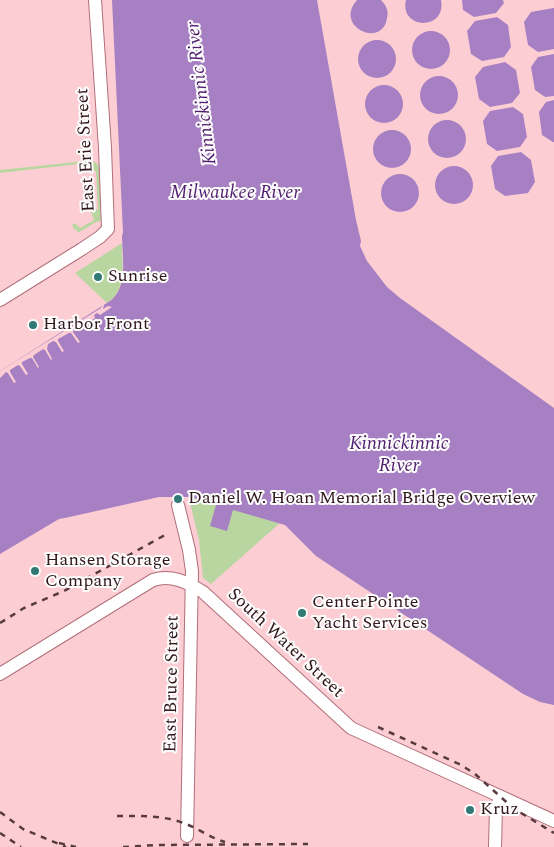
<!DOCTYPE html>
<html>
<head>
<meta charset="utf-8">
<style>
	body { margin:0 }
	canvas { display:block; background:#fcced4 }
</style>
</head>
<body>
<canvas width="554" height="847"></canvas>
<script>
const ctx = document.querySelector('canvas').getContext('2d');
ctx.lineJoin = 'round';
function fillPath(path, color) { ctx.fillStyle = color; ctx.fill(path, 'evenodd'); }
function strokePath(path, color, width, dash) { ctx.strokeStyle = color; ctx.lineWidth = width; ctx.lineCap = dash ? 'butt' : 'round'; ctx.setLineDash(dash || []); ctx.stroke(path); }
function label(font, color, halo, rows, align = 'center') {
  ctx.font = font + ' Spectral,serif'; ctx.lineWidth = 4; ctx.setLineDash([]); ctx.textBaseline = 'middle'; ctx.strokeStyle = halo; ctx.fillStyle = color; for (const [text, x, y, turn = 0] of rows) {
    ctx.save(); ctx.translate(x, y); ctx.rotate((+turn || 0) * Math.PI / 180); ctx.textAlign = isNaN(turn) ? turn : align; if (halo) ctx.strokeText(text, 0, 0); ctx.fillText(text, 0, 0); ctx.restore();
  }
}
fillPath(new Path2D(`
	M88 159 95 162 99 166 101 221 96 222 78 233 76 229 74 230 72 225 75 223 80 228 94 220 91 212 93 210 98 209 96 171H88L87 163 0 173V170L85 161Z
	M122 243C122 265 128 289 107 303L75 273Z
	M190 497 280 523 211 584 203 578 199 540 190 503Z`), '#bad6a0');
fillPath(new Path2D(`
	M112 0H317L356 220 361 241 360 246 367 261 387 287 400 298 554 408V705L540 702 523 694 316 556 285 525 233 510 227 531 210 526 216 505 190 497H159L65 518 59 519 0 554V371L110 301C129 287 122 256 122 235L123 233Z
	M357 0H381C386 5 389 11 387 18 383 49 333 27 357 0Z
	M406 0H441C447 31 399 30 406 0Z
	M462 0H503L504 3 496 13 474 17 463 10Z
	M554 8V49L538 52 528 45 524 22 531 12Z
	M497 17 508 25 511 47 504 57 482 61 471 54 467 31 475 21Z
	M412 50a19 19 0 1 1 38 0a19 19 0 1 1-38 0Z
	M358 59a19 19 0 1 1 38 0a19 19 0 1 1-38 0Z
	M554 54V96L545 97 535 90 531 67 538 57Z
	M505 62 516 70 520 93 512 103 490 107 479 99 475 77 483 67Z
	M420 95a19 19 0 1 1 38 0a19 19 0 1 1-38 0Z
	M365 104a19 19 0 1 1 38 0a19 19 0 1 1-38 0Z
	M554 100V142H553L542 135 539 112 546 102Z
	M513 107 523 114 527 137 520 147 497 151 487 144 483 121 490 111Z
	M428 139a19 19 0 1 1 38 0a19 19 0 1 1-38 0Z
	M373 149a19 19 0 1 1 38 0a19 19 0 1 1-38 0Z
	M521 152 531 160 535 182 528 193 505 196 495 189 491 166 498 156Z
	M435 185a19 19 0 1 1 38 0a19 19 0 1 1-38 0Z
	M381 193a19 19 0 1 1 38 0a19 19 0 1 1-38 0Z`), '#a780c3');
fillPath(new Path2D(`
	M103 304 104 305 103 309 108 306 112 307 100 315 97 313 94 315 95 318 79 329 77 327 73 329V332L80 342 78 343 71 333H69L58 339V341L64 351 62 352 56 342 53 341 48 344 47 349 52 359 51 360 45 350 43 349 34 355 33 357 39 367 38 368 32 358H30L22 362V364L28 374 26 375 20 366 18 365 10 370V372L16 382 14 383 8 373 6 372 0 378V371L101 308Z`), '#fcced4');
const minor = new Path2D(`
	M0 300 82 249 100 237 108 229 105 148 95 0
	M178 505 189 550 192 571 187 836
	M0 674 153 580C171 574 187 582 203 592L351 728 554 821
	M495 847 496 807 501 797`);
strokePath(minor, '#b26e78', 14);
strokePath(minor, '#fff', 12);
strokePath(new Path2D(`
	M0 623 24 608 64 591 165 535
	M378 727 461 765 475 774 513 808 554 833
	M0 812 23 829 66 847
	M117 816C141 816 164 815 186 824 199 829 211 838 225 842
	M0 833 21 847
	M59 843 76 847
	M123 847 156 845 308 844`), '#593a3f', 2.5, [6, 6]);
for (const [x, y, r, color] of [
	[98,277,5,"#307975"],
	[33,325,5,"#307975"],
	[178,499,5,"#307975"],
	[35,571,5,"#307975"],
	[302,613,5,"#307975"],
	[470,810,5,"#307975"]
]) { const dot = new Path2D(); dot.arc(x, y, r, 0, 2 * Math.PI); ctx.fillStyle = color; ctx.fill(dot); strokePath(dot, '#fdfdfd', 2); }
label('18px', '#32171c', '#fdfdfd', [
	["East Erie Street",87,150,-93],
	["South Water Street",285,644,43],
	["East Bruce Street",173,684,-89]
]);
label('18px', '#32171c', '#fdfdfd', [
	["Sunrise",108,277],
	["Harbor Front",43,325],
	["Daniel W. Hoan Memorial Bridge Overview",188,499],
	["Hansen Storage",45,561],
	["Company",45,582],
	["CenterPointe",312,603],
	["Yacht Services",312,624],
	["Kruz",480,810]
], 'left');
label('italic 19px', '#511d6e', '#fdfdfd', [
	["Kinnickinnic River",203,93,-97],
	["Milwaukee River",235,194],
	["Kinnickinnic",399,445],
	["River",399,467]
]);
</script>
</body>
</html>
